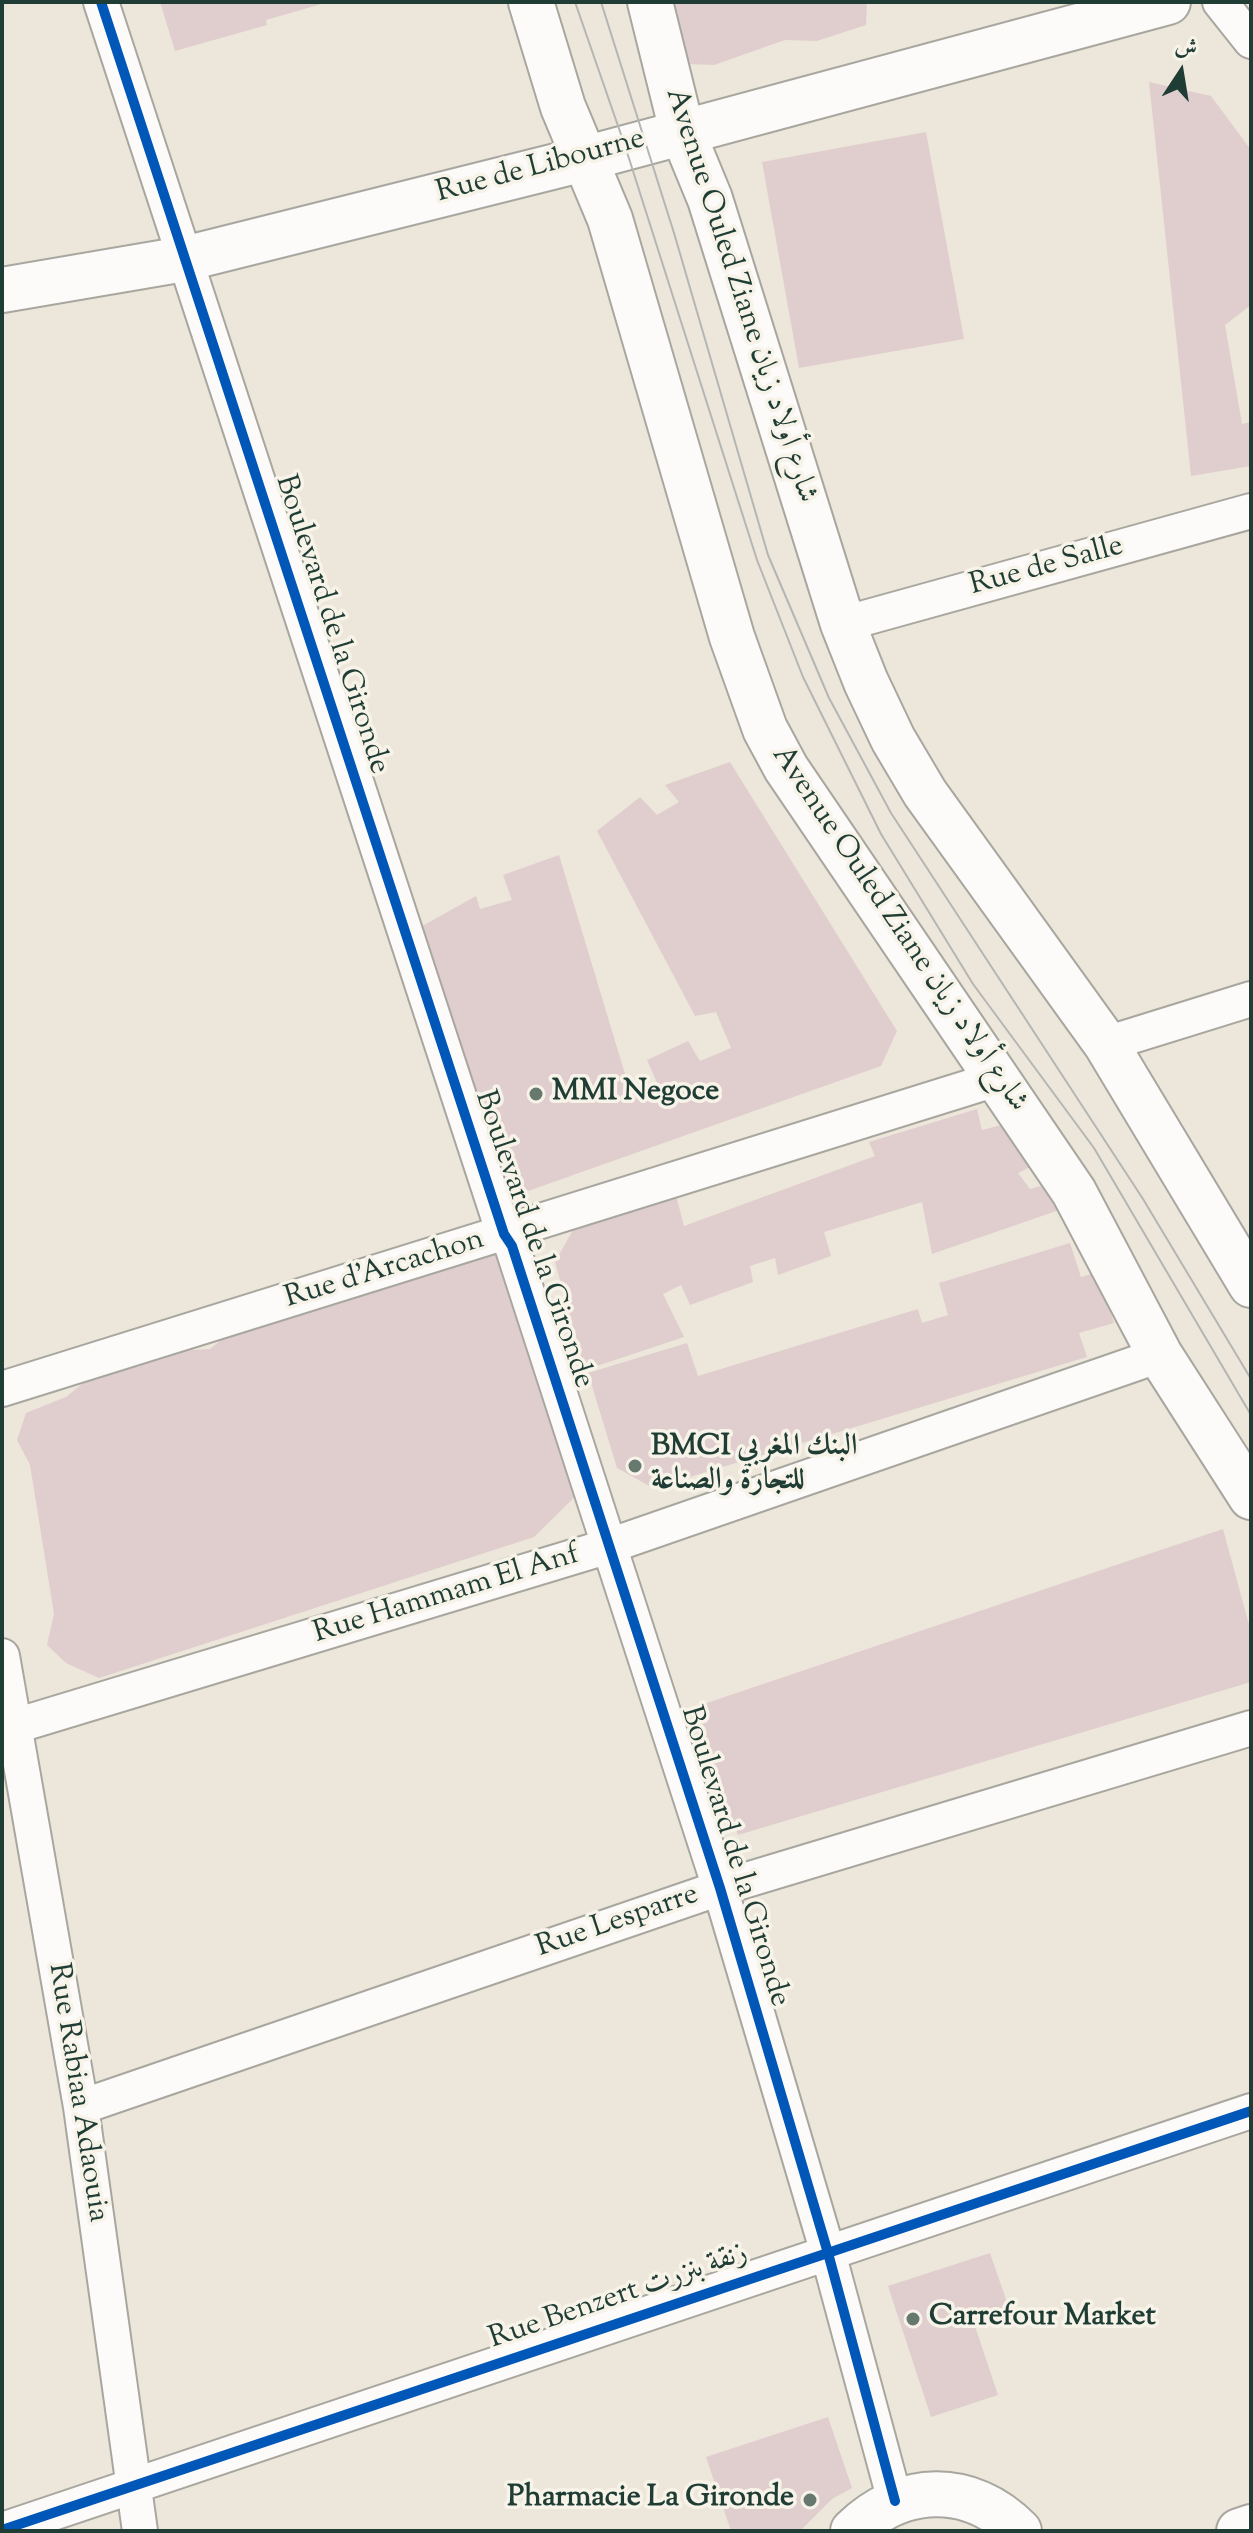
<!DOCTYPE html>
<html>
<head>
<meta charset="utf-8">
<style>
	body { margin:0 }
	#map { position:relative; width:1253px; height:2533px; overflow:hidden; background:#ede6da; font-family:"Sorts Mill Goudy",Amiri,serif }
	canvas { display:block }
	.frame { position:absolute; inset:0; border:4px solid #1f3d34; pointer-events:none }
	.north { position:absolute; left:1141px; top:32px; width:80px; height:80px; -webkit-text-stroke:6px #f7f3e8; paint-order:stroke; rotate:12deg; font-size:22px; font-weight:700; line-height:32px; text-align:center; color:#1f3d34 }
	.north::after { content:''; display:block; margin:auto; width:28px; height:36px; background:#1f3d34; clip-path:polygon(50% 0,100% 100%,50% 72%,0 100%) }
</style>
</head>
<body>
<div id="map">
<canvas width="1253" height="2533"></canvas>
<div class="frame"></div>
<div class="north">ش</div>
</div>
<script>
const ctx = document.querySelector('canvas').getContext('2d');
ctx.lineJoin = 'round';
function fillPath(path, color) { ctx.fillStyle = color; ctx.fill(path, 'evenodd'); }
function strokePath(path, color, width, dash) { ctx.strokeStyle = color; ctx.lineWidth = width; ctx.lineCap = dash ? 'butt' : 'round'; ctx.setLineDash(dash || []); ctx.stroke(path); }
function label(font, color, halo, rows, align = 'center') {
  ctx.font = font + ' "Sorts Mill Goudy",Amiri,serif'; ctx.lineWidth = 7; ctx.setLineDash([]); ctx.textBaseline = 'middle'; ctx.strokeStyle = halo; ctx.fillStyle = color; for (const [text, x, y, turn = 0] of rows) {
    ctx.save(); ctx.translate(x, y); ctx.rotate((+turn || 0) * Math.PI / 180); ctx.textAlign = isNaN(turn) ? turn : align; if (halo) ctx.strokeText(text, 0, 0); ctx.fillText(text, 0, 0); ctx.restore();
  }
}
fillPath(new Path2D(`
	M160 2H325V3L266 20 267 25 175 51Z
	M672 2H867L866 25 817 41 785 40 714 65 689 64Z
	M1149 82 1211 96 1251 150V305L1225 325 1242 424 1251 422V466L1191 476Z
	M926 132 964 339 799 368 762 162Z
	M730 762 897 1031 881 1066 514 1196 417 929 476 896 480 909 512 900 503 875 559 855 628 1084 658 1085 647 1060 688 1041 700 1061 731 1048 716 1012 695 1016 597 831 640 797 657 815 679 802 665 785Z
	M977 1109 982 1130 1009 1123 1034 1165 1018 1173 1030 1189 1052 1183 1062 1209 932 1254 922 1202 824 1232 831 1256 778 1275 775 1258 750 1266 753 1282 690 1305 681 1285 663 1294 684 1337 585 1370 555 1262 578 1221 676 1195 684 1226 875 1156 869 1142Z
	M1070 1243 1081 1277 1098 1272 1114 1323 1079 1333 1087 1357 653 1488 617 1468 588 1373 687 1343 698 1376 918 1309 922 1323 948 1315 939 1283Z
	M512 1246 588 1484 534 1537 99 1678 66 1663 47 1645 54 1614 30 1465 17 1440 26 1413 66 1397 97 1372 114 1367H137L190 1350 210 1349 225 1337Z
	M1223 1529 1251 1632V1682L738 1835 692 1708Z
	M990 2253 1011 2314 975 2326 998 2395 931 2417 888 2286Z
	M828 2417 852 2488 832 2499 800 2531H731L706 2457Z`), '#e0cece');
const street = new Path2D(`
	M101 2 504 1234 512 1246 720 1888 828 2253 895 2501
	M1220 2 1251 41
	M843 624 1251 511
	M1106 1044 1251 999
	M2 1389 996 1079
	M2 1656 81 2107 140 2531
	M2 1730 609 1546 1160 1355
	M81 2107 720 1888 1251 1728
	M2 2530 1251 2111`);
const secondary = new Path2D(`
	M2 290 184 259 584 159 1168 2
	M853 2531C902 2483 970 2481 1019 2531
	M1239 2531 1251 2527`);
const primary = new Path2D(`
	M531 2 563 107 610 219 732 637 765 729 786 768 1074 1192 1160 1355 1251 1497
	M650 2 682 131 710 199 843 624 866 682 893 739 925 793 1106 1044 1251 1285`);
strokePath(street, '#a8a79f', 38);
strokePath(secondary, '#a8a79f', 48);
strokePath(primary, '#a8a79f', 48);
strokePath(street, '#fcfbf9', 34);
strokePath(secondary, '#fcfbf9', 44);
strokePath(primary, '#fcfbf9', 44);
strokePath(new Path2D(`
	M575 2 625 146 757 560 803 677 881 834 973 984 1094 1148 1251 1415
	M601 2 674 233 768 555 829 698 891 813 1143 1199 1251 1379`), '#b3b6b3', 2);
strokePath(new Path2D(`
	M101 2 504 1234 512 1246 720 1888 828 2253 895 2501
	M2 2530 1251 2111`), '#0057b8', 10);
for (const [x, y, r, color] of [
	[536,1094,8,"#67786e"],
	[635,1466,8,"#67786e"],
	[913,2319,8,"#67786e"],
	[810,2500,8,"#67786e"]
]) { const dot = new Path2D(); dot.arc(x, y, r, 0, 2 * Math.PI); ctx.fillStyle = color; ctx.fill(dot); strokePath(dot, '#f7f3e8', 3); }
label('30px', '#1f3d34', '#f7f3e8', [
	["Rue de Libourne",541,168,-15],
	["Avenue Ouled Ziane شارع أولاد زيان",739,296,72],
	["Rue de Salle",1047,568,-15],
	["Boulevard de la Gironde",330,625,72],
	["Avenue Ouled Ziane شارع أولاد زيان",898,930,56],
	["Boulevard de la Gironde",532,1240,71],
	["Rue d'Arcachon",385,1271,-17],
	["Rue Hammam El Anf",447,1596,-17],
	["Boulevard de la Gironde",733,1857,73],
	["Rue Lesparre",618,1923,-19],
	["Rue Rabiaa Adaouia",76,2093,81],
	["Rue Benzert زنقة بنزرت",619,2298,-19]
]);
label('bold 30px', '#1f3d34', '#f7f3e8', [
	["MMI Negoce",552,1094],
	["BMCI البنك المغربي",651,1449],
	["للتجارة والصناعة",651,1483],
	["Carrefour Market",929,2319],
	["Pharmacie La Gironde",794,2500,"right"]
], 'left');
</script>
</body>
</html>
